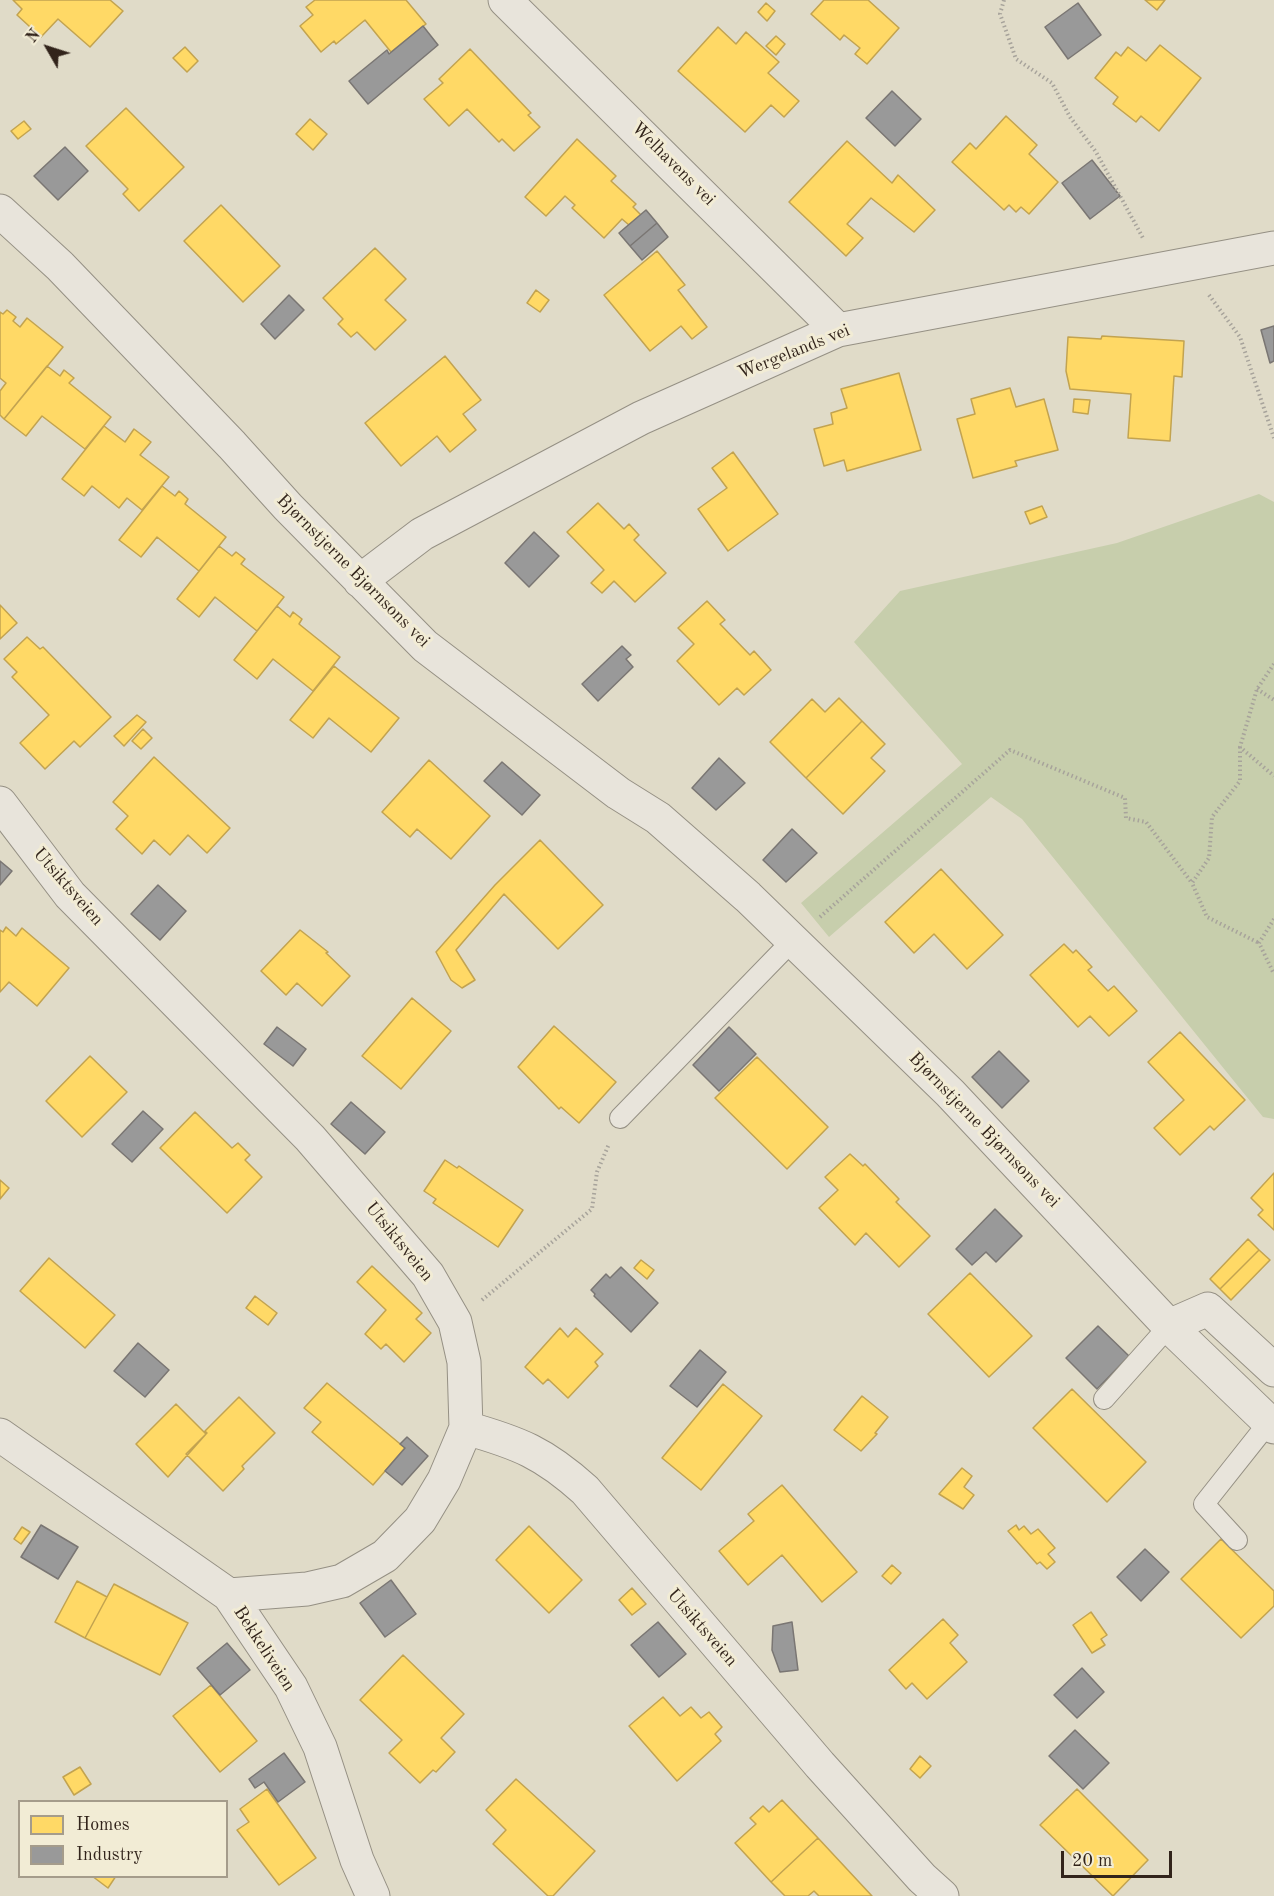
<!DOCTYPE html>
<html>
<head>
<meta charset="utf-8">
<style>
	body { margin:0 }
	#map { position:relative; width:1274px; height:1896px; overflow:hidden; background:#e0dbc8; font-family:"Old Standard TT",serif }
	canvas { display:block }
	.legend { position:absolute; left:18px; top:1800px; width:210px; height:78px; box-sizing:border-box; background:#f2ecd5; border:2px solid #a59c8b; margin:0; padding:8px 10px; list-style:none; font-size:18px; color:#32241b }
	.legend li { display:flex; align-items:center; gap:12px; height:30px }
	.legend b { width:30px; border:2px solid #a59c8b }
	.north { position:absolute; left:18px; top:18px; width:60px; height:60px; -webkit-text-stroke:4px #f2ecd5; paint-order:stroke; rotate:309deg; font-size:16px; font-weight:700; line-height:24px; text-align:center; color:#32241b }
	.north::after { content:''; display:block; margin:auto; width:21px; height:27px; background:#32241b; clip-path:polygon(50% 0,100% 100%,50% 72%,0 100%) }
	.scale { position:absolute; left:1061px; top:1851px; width:111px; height:27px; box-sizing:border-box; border:3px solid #32241b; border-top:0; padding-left:8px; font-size:18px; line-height:21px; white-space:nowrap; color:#32241b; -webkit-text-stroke:4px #f2ecd5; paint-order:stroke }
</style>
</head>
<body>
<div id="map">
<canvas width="1274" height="1896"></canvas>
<ul class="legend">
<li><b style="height:16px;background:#ffd966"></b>Homes</li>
<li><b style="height:16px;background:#999"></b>Industry</li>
</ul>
<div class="north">N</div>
<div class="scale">20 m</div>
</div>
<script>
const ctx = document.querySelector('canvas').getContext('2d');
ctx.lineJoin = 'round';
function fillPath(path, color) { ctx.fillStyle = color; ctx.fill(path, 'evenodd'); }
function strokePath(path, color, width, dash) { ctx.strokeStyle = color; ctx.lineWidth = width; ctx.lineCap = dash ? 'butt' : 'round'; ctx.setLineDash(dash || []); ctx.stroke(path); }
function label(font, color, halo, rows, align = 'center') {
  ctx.font = font + ' "Old Standard TT",serif'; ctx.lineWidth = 6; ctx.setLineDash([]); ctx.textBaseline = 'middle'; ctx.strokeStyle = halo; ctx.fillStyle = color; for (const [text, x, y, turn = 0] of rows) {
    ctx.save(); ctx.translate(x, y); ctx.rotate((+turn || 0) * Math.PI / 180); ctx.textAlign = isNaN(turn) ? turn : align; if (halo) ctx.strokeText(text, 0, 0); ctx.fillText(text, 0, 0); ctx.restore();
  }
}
fillPath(new Path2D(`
	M1259 494 1274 502V1119L1263 1117 1022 819 991 797 829 937 801 903 962 764 854 642 900 591 1117 543Z`), '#c7ceac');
const homes = new Path2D(`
	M13 0H110L123 11 90 47 58 19 41 37 17 15 22 9Z
	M315 0H406L426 24 391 52 365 20 336 44 334 41 321 52 300 26 313 15 306 7Z
	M824 0H868L899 28 867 64 855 54 860 48 844 35 840 40 811 14Z
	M1145 0H1165L1157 10Z
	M766 3 775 11 767 21 758 12Z
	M718 27 736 44 746 32 779 62 768 73 799 101 784 117 771 105 745 132 678 71Z
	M776 36 785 44 776 55 766 46Z
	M1160 45 1201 78 1159 131 1141 116 1136 122 1113 104 1118 97 1095 78 1116 52 1121 56 1128 47 1146 61Z
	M185 47 198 61 187 72 173 58Z
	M470 49 531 113 528 115 540 127 514 151 502 139 499 142 467 109 449 126 424 99 443 83 439 79Z
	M126 108 184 167 139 211 123 194 128 189 86 146Z
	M1006 116 1037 145 1029 154 1058 182 1029 214 1021 207 1016 212 1009 205 1004 210 952 162 970 143 976 149Z
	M310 119 327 134 313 150 296 134Z
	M24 121 31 129 18 139 11 131Z
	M577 139 616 176 611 181 636 204 633 207 641 215 629 225 622 219 604 238 572 208 575 205 565 196 546 216 525 197Z
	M847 141 892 183 898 175 935 210 914 232 871 198 847 224 863 238 846 256 789 202Z
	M221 205 280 266 243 302 184 241Z
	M375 248 406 279 385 300 406 320 375 350 357 332 351 337 338 324 343 319 323 298Z
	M657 251 685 285 678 290 707 327 692 339 681 326 650 351 604 295Z
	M536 290 549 300 540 312 527 303Z
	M7 310 16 317 13 321 20 327 27 318 63 347 4 419 0 415V391L6 383 0 378V312L3 314Z
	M1102 336 1184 341 1182 377 1174 376 1170 441 1128 438 1131 394 1070 389 1066 371 1068 337 1101 339Z
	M445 356 481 400 463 414 476 430 450 452 437 436 401 466 365 423Z
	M47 366 60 376 64 370 74 378 69 383 111 417 85 449 42 416 26 436 4 419Z
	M899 373 921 450 847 471 844 460 824 466 814 429 833 424 831 413 847 408 841 389Z
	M1010 388 1016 407 1044 399 1058 450 1015 461 1017 466 973 478 957 419 975 414 971 399Z
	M1074 399 1090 400 1088 414 1073 412Z
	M104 426 125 442 134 429 151 442 140 455 169 477 142 510 127 498 119 508 92 486 84 496 62 479Z
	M733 452 778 514 728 551 698 509 727 488 712 468Z
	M162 486 175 496 179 491 188 499 185 504 226 537 199 571 157 537 141 557 119 540Z
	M598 503 624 529 629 524 639 535 634 540 666 573 635 602 614 581 602 593 591 583 604 570 567 532Z
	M1042 506 1047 517 1030 524 1025 512Z
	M219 546 232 556 236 552 245 559 241 564 284 597 257 631 215 597 199 617 177 599Z
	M707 601 725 620 720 624 750 655 754 651 771 670 744 695 737 688 719 705 677 661 694 644 678 628Z
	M0 605 17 623 0 639Z
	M277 606 290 617 293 612 302 619 299 624 340 657 313 691 273 659 257 679 234 660Z
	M27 637 40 649 43 647 111 717 80 747 74 741 45 769 20 743 49 715 12 677 17 672 4 659Z
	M334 666 399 718 371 752 329 718 313 738 290 720Z
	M839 698 862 721 806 778 770 742 812 699 825 712Z
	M137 715 146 722 124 746 114 736Z
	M862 721 885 744 871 758 885 771 843 814 806 778Z
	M143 729 152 738 141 749 132 741Z
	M154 757 230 828 207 853 188 835 170 855 154 840 142 854 116 829 128 816 113 802Z
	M429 760 490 816 451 859 417 829 410 837 382 812Z
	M540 840 603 905 558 949 504 894 456 950 475 980 462 988 451 980 436 952 495 885Z
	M941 869 1003 935 967 969 934 934 914 953 885 922Z
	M6 927 16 936 22 928 69 968 37 1006 9 982 0 992V930L3 932Z
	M300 930 328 952 326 953 350 976 322 1006 297 983 286 995 261 971Z
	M1064 944 1073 953 1076 950 1092 967 1088 970 1108 991 1114 986 1137 1011 1109 1036 1090 1016 1078 1027 1030 975Z
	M412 998 451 1031 401 1089 362 1056Z
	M554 1026 616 1082 579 1123 561 1107 559 1109 518 1067Z
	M1180 1032 1245 1100 1214 1130 1210 1126 1180 1155 1154 1128 1184 1100 1148 1062Z
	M90 1056 127 1092 82 1137 46 1101Z
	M757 1057 828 1127 787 1169 715 1098Z
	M195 1112 232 1148 238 1143 250 1155 245 1160 262 1177 227 1213 160 1148Z
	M850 1154 863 1166 865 1164 899 1199 896 1202 930 1236 899 1267 866 1233 855 1245 819 1208 838 1190 825 1177Z
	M445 1160 457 1168 459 1166 523 1210 498 1247 433 1203 436 1199 424 1191Z
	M1274 1173V1230L1258 1215 1263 1210 1251 1198Z
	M0 1180 9 1188 0 1199Z
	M1248 1239 1259 1250 1220 1289 1210 1279Z
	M1259 1250 1270 1260 1231 1300 1220 1289Z
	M49 1258 115 1315 85 1348 20 1291Z
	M641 1260 654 1270 647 1279 634 1268Z
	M372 1266 422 1313 416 1319 431 1333 404 1362 386 1344 381 1349 365 1334 386 1310 357 1282Z
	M970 1273 1032 1336 989 1377 928 1314Z
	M255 1296 277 1313 268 1325 246 1308Z
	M560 1328 568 1337 576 1328 603 1354 595 1362 598 1366 568 1398 548 1379 543 1384 525 1367Z
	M327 1383 405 1448 373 1485 312 1432 321 1422 304 1408Z
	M723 1384 762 1416 701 1490 662 1458Z
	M1072 1389 1146 1462 1107 1502 1033 1428Z
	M862 1396 888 1417 875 1433 877 1434 861 1451 834 1430Z
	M239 1397 275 1433 242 1466 244 1469 223 1491 186 1454 207 1433 205 1431Z
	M176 1404 206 1434 168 1477 136 1444Z
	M962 1468 972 1476 964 1487 974 1495 963 1509 939 1494Z
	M782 1485 857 1572 822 1602 782 1555 748 1585 719 1551 754 1521 748 1514Z
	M1016 1525 1019 1530 1024 1526 1031 1534 1038 1529 1055 1548 1048 1554 1055 1562 1047 1569 1040 1562 1037 1564 1008 1531Z
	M529 1526 582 1580 549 1613 496 1560Z
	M22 1527 30 1532 21 1544 14 1539Z
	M1221 1539 1274 1591V1606L1241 1638 1181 1579Z
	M892 1565 901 1573 891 1584 882 1576Z
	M77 1581 107 1597 85 1638 55 1622Z
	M114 1584 188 1623 160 1675 85 1638Z
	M632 1588 646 1604 632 1615 619 1600Z
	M1091 1612 1107 1635 1101 1639 1105 1645 1092 1653 1073 1625Z
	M943 1619 958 1635 950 1643 967 1662 927 1699 912 1683 906 1689 889 1670Z
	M403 1655 464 1714 441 1738 455 1752 436 1772 433 1770 420 1783 389 1753 402 1740 360 1700Z
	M211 1685 257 1741 220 1772 173 1716Z
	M663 1697 680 1716 691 1707 701 1718 709 1712 722 1727 715 1734 721 1741 677 1781 629 1726Z
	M920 1756 931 1766 920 1778 910 1769Z
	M80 1767 91 1784 74 1795 63 1777Z
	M516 1779 595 1851 553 1896H548L493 1844 506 1830 486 1810Z
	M267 1789 316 1858 279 1885 237 1830 249 1822 240 1809Z
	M1077 1789 1148 1860 1113 1896 1040 1825Z
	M782 1800 818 1838 771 1882 735 1843 756 1824 750 1818 763 1806 769 1812Z
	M818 1838 872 1896H819L814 1891 808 1896H785L771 1882Z
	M92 1876H116L108 1888Z`);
fillPath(homes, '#ffd966');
strokePath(homes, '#c2a350', 1.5);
const industry = new Path2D(`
	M1078 3 1101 35 1068 59 1045 27Z
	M423 26 438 45 368 104 349 81 387 50 389 54Z
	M892 91 921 119 895 146 866 118Z
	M65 147 88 171 58 200 34 176Z
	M1092 160 1120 196 1090 219 1062 183Z
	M646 210 657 223 630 246 619 233Z
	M657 223 668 237 642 260 630 246Z
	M289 295 304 310 275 339 261 324Z
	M1274 326V361L1270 363 1261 330Z
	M534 532 559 556 529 587 505 563Z
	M622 646 631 655 626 659 633 667 598 701 582 684Z
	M719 758 745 783 716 810 692 788Z
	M502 762 540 795 522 815 484 781Z
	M792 829 817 853 786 882 763 860Z
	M0 861 12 871 0 885Z
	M158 885 186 911 160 940 131 914Z
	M277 1027 306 1049 293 1066 264 1044Z
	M729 1027 756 1054 719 1091 693 1065Z
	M999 1051 1029 1081 1002 1108 972 1077Z
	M351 1102 385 1132 365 1154 331 1124Z
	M143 1111 163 1129 132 1162 112 1144Z
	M995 1209 1022 1236 996 1262 986 1252 972 1265 956 1249Z
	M621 1267 658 1303 631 1332 594 1296 595 1294 591 1290 606 1274 610 1278Z
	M1098 1326 1129 1356 1097 1389 1066 1358Z
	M138 1343 169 1370 145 1397 114 1371Z
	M700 1350 726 1372 697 1407 670 1386Z
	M407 1437 428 1456 402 1485 385 1471 405 1448 400 1444Z
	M41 1525 78 1547 58 1579 21 1557Z
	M1145 1549 1169 1572 1141 1601 1117 1577Z
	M391 1580 416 1614 385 1637 360 1603Z
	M658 1622 686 1654 659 1677 631 1645Z
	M792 1622 798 1670 780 1672 772 1650 773 1626Z
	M227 1643 250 1670 220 1695 197 1668Z
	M1082 1668 1104 1692 1077 1718 1054 1695Z
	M1075 1730 1109 1763 1083 1789 1049 1756Z
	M284 1753 305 1782 278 1802 264 1782 255 1788 249 1779Z`);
fillPath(industry, '#999');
strokePath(industry, '#7a7673', 1.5);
const lane = new Path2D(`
	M620 1118 793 940
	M1104 1399 1169 1326
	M1237 1540 1204 1504 1269 1422`);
const street = new Path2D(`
	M505 0 838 330
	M0 211 60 266 232 445 288 507 425 646 618 793 658 818 748 897 950 1093 1169 1326 1274 1427
	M360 581 422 534 641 418 838 330 1274 248
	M0 803 70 895 310 1138 428 1275 455 1322 464 1362 466 1428 444 1480 420 1520 385 1556 342 1581 307 1589 229 1595
	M1169 1326 1208 1309 1274 1370
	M466 1428C519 1443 544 1453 585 1490L820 1765 922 1878 942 1896
	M0 1435 229 1595 291 1687 320 1747 357 1860 373 1896`);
strokePath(lane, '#959084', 22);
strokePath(street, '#959084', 35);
strokePath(new Path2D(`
	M1004 0 1000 14 1016 59 1052 83 1070 117 1096 152 1143 238
	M1209 295 1240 337 1274 438
	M1274 664 1257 689 1240 747 1274 776
	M1257 689 1274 700
	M1240 747V781L1212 817 1209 858 1192 883 1207 917 1259 943
	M820 917 1010 750 1125 798 1126 818 1146 822 1192 883
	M1274 919 1259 943 1274 974
	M482 1300 592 1209 597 1172 609 1144`), '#a7a39b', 4, [1.5, 3]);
strokePath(lane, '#e8e4db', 20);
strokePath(street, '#e8e4db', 33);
label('18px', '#32241b', '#f2ecd5', [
	["Welhavens vei",673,164,45],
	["Wergelands vei",794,352,-22],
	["Bjørnstjerne Bjørnsons vei",353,571,45],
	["Utsiktsveien",68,887,49],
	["Bjørnstjerne Bjørnsons vei",984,1130,46],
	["Utsiktsveien",399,1242,51],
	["Utsiktsveien",702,1628,49],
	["Bekkeliveien",264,1649,57]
]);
</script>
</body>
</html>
